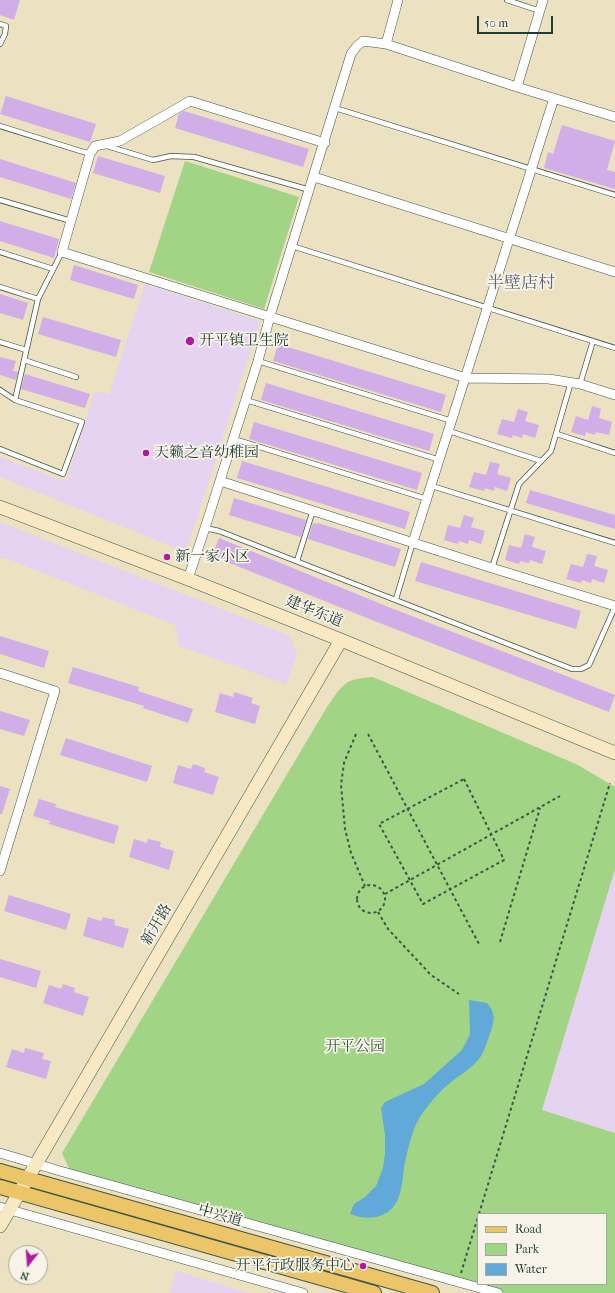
<!DOCTYPE html>
<html>
<head>
<meta charset="utf-8">
<style>
	body { margin:0 }
	#map { position:relative; width:615px; height:1293px; overflow:hidden; background:#ece1c1; font-family:"IM FELL French Canon",serif }
	canvas { display:block }
	.legend { position:absolute; left:477px; top:1213px; width:130px; height:72px; box-sizing:border-box; background:#f7f3e8; border:1px solid #a1aaa0; margin:0; padding:5px 7px; list-style:none; font-size:12px; color:#1f3d34 }
	.legend li { display:flex; align-items:center; gap:8px; height:20px }
	.legend b { width:20px; border:1px solid #a1aaa0 }
	.north { position:absolute; left:8px; top:1245px; width:40px; height:40px; box-sizing:border-box; background:#f7f3e8; border:1px solid #a1aaa0; border-radius:50%; rotate:197deg; font-size:11px; font-weight:700; line-height:16px; text-align:center; color:#1f3d34 }
	.north::after { content:''; display:block; margin:auto; width:14px; height:18px; background:#b5179e; clip-path:polygon(50% 0,100% 100%,50% 72%,0 100%) }
	.scale { position:absolute; left:477px; top:16px; width:76px; height:18px; box-sizing:border-box; border:2px solid #1f3d34; border-top:0; padding-left:5px; font-size:12px; line-height:14px; white-space:nowrap; color:#1f3d34; -webkit-text-stroke:3px #f7f3e8; paint-order:stroke }
</style>
</head>
<body>
<div id="map">
<canvas width="615" height="1293"></canvas>
<ul class="legend">
<li><b style="height:5px;background:#edc569"></b>Road</li>
<li><b style="height:11px;background:#a1d585"></b>Park</li>
<li><b style="height:11px;background:#61a9d8"></b>Water</li>
</ul>
<div class="north">N</div>
<div class="scale">50 m</div>
</div>
<script>
const ctx = document.querySelector('canvas').getContext('2d');
ctx.lineJoin = 'round';
function fillPath(path, color) { ctx.fillStyle = color; ctx.fill(path, 'evenodd'); }
function strokePath(path, color, width, dash) { ctx.strokeStyle = color; ctx.lineWidth = width; ctx.lineCap = dash ? 'butt' : 'round'; ctx.setLineDash(dash || []); ctx.stroke(path); }
function label(font, color, halo, rows, align = 'center') {
  ctx.font = font + ' "IM FELL French Canon","Noto Serif SC",serif'; ctx.lineWidth = 3.5; ctx.setLineDash([]); ctx.textBaseline = 'middle'; ctx.strokeStyle = halo; ctx.fillStyle = color; for (const [text, x, y, turn = 0] of rows) {
    ctx.save(); ctx.translate(x, y); ctx.rotate((+turn || 0) * Math.PI / 180); ctx.textAlign = isNaN(turn) ? turn : align; if (halo) ctx.strokeText(text, 0, 0); ctx.fillText(text, 0, 0); ctx.restore();
  }
}
fillPath(new Path2D(`
	M145 284 260 321 186 552 0 477V457L66 482 95 391 109 395Z
	M0 522 290 636 297 655 286 684 179 646 175 625 5 558 0 559Z
	M615 869V1133L542 1110Z
	M176 1271 249 1293H170Z`), '#e5d3f1');
fillPath(new Path2D(`
	M185 161 299 197 264 309 149 272Z
	M373 677 578 765 615 787V869L542 1110 615 1133V1293H502L73 1177 62 1153 327 707C343 684 344 679 373 677ZM478 1214H606V1284H478Z`), '#a1d585');
fillPath(new Path2D(`
	M469 1000 487 1003C495 1013 495 1018 491 1031 488 1039 485 1049 481 1056 473 1068 461 1074 451 1082 441 1090 432 1100 424 1111 413 1125 409 1145 405 1162 402 1177 403 1200 390 1210 379 1220 363 1219 350 1214L354 1204 365 1197 376 1186 383 1168 385 1154V1135L381 1108 385 1102 424 1084 462 1050 470 1034Z`), '#61a9d8');
fillPath(new Path2D(`
	M0 0H20L14 20 0 15Z
	M6 96 96 124 90 142 0 114Z
	M184 111 309 149 303 167 175 128 179 114Z
	M562 125 615 141 607 170 615 172V189L544 168 548 152 553 154Z
	M98 156 165 176 160 193 93 173Z
	M0 159 76 183 71 199 0 177Z
	M0 221 59 239 54 258 0 241Z
	M74 265 138 285 134 299 70 280Z
	M0 294 28 303 23 320 0 313Z
	M43 317 121 340 116 357 38 334Z
	M278 344 446 395 441 412 273 361Z
	M0 357 16 361 13 371 18 372 16 380 0 375Z
	M25 374 90 394 85 408 21 389Z
	M266 383 434 434 429 451 261 400Z
	M592 406 601 409 599 418 612 422 609 435 596 432 595 435 586 432 585 436 571 432 576 416 588 420Z
	M518 409 528 412 525 421 539 425 535 438 523 434 522 438 513 435 512 438 497 434 502 419 514 422Z
	M254 422 422 473 417 490 249 439Z
	M242 461 410 512 405 529 237 478Z
	M490 462 500 464 497 474 511 478 507 491 495 487 494 491 485 488 484 491 469 487 474 472 486 475Z
	M530 490 615 515V529L526 503Z
	M234 498 306 520 301 537 229 515Z
	M464 515 474 518 471 527 485 531 481 544 469 540 468 544 459 541 458 544 444 540 448 525 460 528Z
	M313 523 317 524 318 523 401 549 395 567 308 539Z
	M525 534 535 537 532 547 546 551 542 564 530 560 529 563 520 561 519 564 505 560 509 545 521 548Z
	M219 538 391 608 615 695 609 712 377 622 212 556Z
	M587 554 597 556 594 566 608 570 604 583 592 579 591 583 582 580 581 583 566 579 571 564 583 567Z
	M421 562 581 611 576 629 415 581Z
	M0 636 49 651 44 668 0 654Z
	M73 667 139 687 138 691 193 709 188 723 143 708 144 706 68 683Z
	M234 692 253 698 251 703 260 706 255 724 215 712 220 693 233 697Z
	M0 711 30 720 24 736 0 729Z
	M66 738 152 766 147 782 60 755Z
	M193 764 205 768 204 772 219 777 213 795 173 783 178 765 191 769Z
	M0 786 10 789 2 814H0Z
	M39 799 56 804 55 807 119 826 114 844 49 824 50 821 33 816Z
	M134 839 147 843 148 839 161 842 160 847 174 851 169 870 129 857Z
	M9 895 71 914 66 930 4 911Z
	M88 917 101 921 103 917 115 920 114 925 129 929 123 948 83 936Z
	M0 959 41 971 36 988 0 977Z
	M63 984 75 988 74 992 89 997 83 1016 43 1003 49 985 61 989Z
	M25 1048 44 1053 42 1059 51 1061 46 1079 6 1067 12 1049 24 1053Z`), '#d2aee9');
const service = new Path2D(`
	M507 0 540 11
	M0 24 6 26 5 34 0 44
	M335 108 615 195
	M0 126 90 154
	M107 146 153 160 171 156 194 157 310 190
	M0 200 71 221
	M292 246 615 348
	M0 252 53 269
	M0 287 38 299
	M0 342 26 350
	M24 360 76 377
	M258 361 452 421
	M580 384 593 341
	M0 390 15 400 82 422 63 474 0 449
	M15 400 38 299 62 252
	M246 400 440 460
	M449 431 541 461
	M557 434 615 453
	M234 439 427 499
	M432 486 615 543
	M205 528 219 531 572 669H581L589 665 615 607
	M297 561 313 510
	M492 568 519 484 551 451 571 382
	M396 599 413 542`);
const minor = new Path2D(`
	M386 44 398 0
	M517 87 543 0
	M325 143 190 101 120 141 95 146 90 154 62 252 466 378 549 379 580 384 615 395
	M314 177 615 272
	M220 481 492 568 615 606
	M413 542 554 98
	M188 579 205 528 258 361 270 316 351 54 357 46 363 41 386 44 517 87 615 117
	M0 673 55 691 0 871
	M0 1153 60 1171 498 1293
	M0 1207 303 1293`);
const secondary = new Path2D(`
	M0 507 188 579 341 640 615 753
	M0 1226 341 640`);
const primary = new Path2D(`
	M0 1171 432 1293
	M0 1187 374 1293`);
strokePath(service, '#3e5649', 6);
strokePath(minor, '#3e5649', 10);
strokePath(secondary, '#3e5649', 14);
strokePath(primary, '#3e5649', 16);
strokePath(new Path2D(`
	M356 734 344 763 341 785 345 829 351 853 365 886
	M368 734 479 944
	M464 779 504 860 423 904 379 824Z
	M357 899a14 14 0 1 1 28 0a14 14 0 1 1-28 0Z
	M385 894 560 796
	M378 912 388 929 431 975 459 994
	M500 942 540 808
	M479 1214 610 783
	M461 1273 478 1217`), '#3e5649', 2, [3, 3]);
strokePath(service, '#fff', 4.5);
strokePath(minor, '#fff', 9);
strokePath(secondary, '#f8e8c3', 13);
strokePath(primary, '#edc569', 14);
for (const [x, y, r, color] of [
	[190,341,5,"#b5179e"],
	[146,453,4,"#b5179e"],
	[167,557,4,"#b5179e"],
	[363,1266,4,"#b5179e"]
]) { const dot = new Path2D(); dot.arc(x, y, r, 0, 2 * Math.PI); ctx.fillStyle = color; ctx.fill(dot); strokePath(dot, '#f7f3e8', 1.5); }
label('15px', '#1f3d34', '#f7f3e8', [
	["开平镇卫生院",199,341],
	["天籁之音幼稚园",154,453],
	["新一家小区",175,557],
	["开平行政服务中心",355,1266,"right"]
], 'left');
label('15px', '#1f3d34', '#f7f3e8', [
	["建华东道",314,612,22],
	["新开路",157,925,-60],
	["中兴道",220,1216,16]
]);
label('15px', '#395b44', '#f7f3e8', [
	["开平公园",355,1047]
]);
label('17px', '#5e6573', '#f7f3e8', [
	["半壁店村",521,284]
]);
</script>
</body>
</html>
